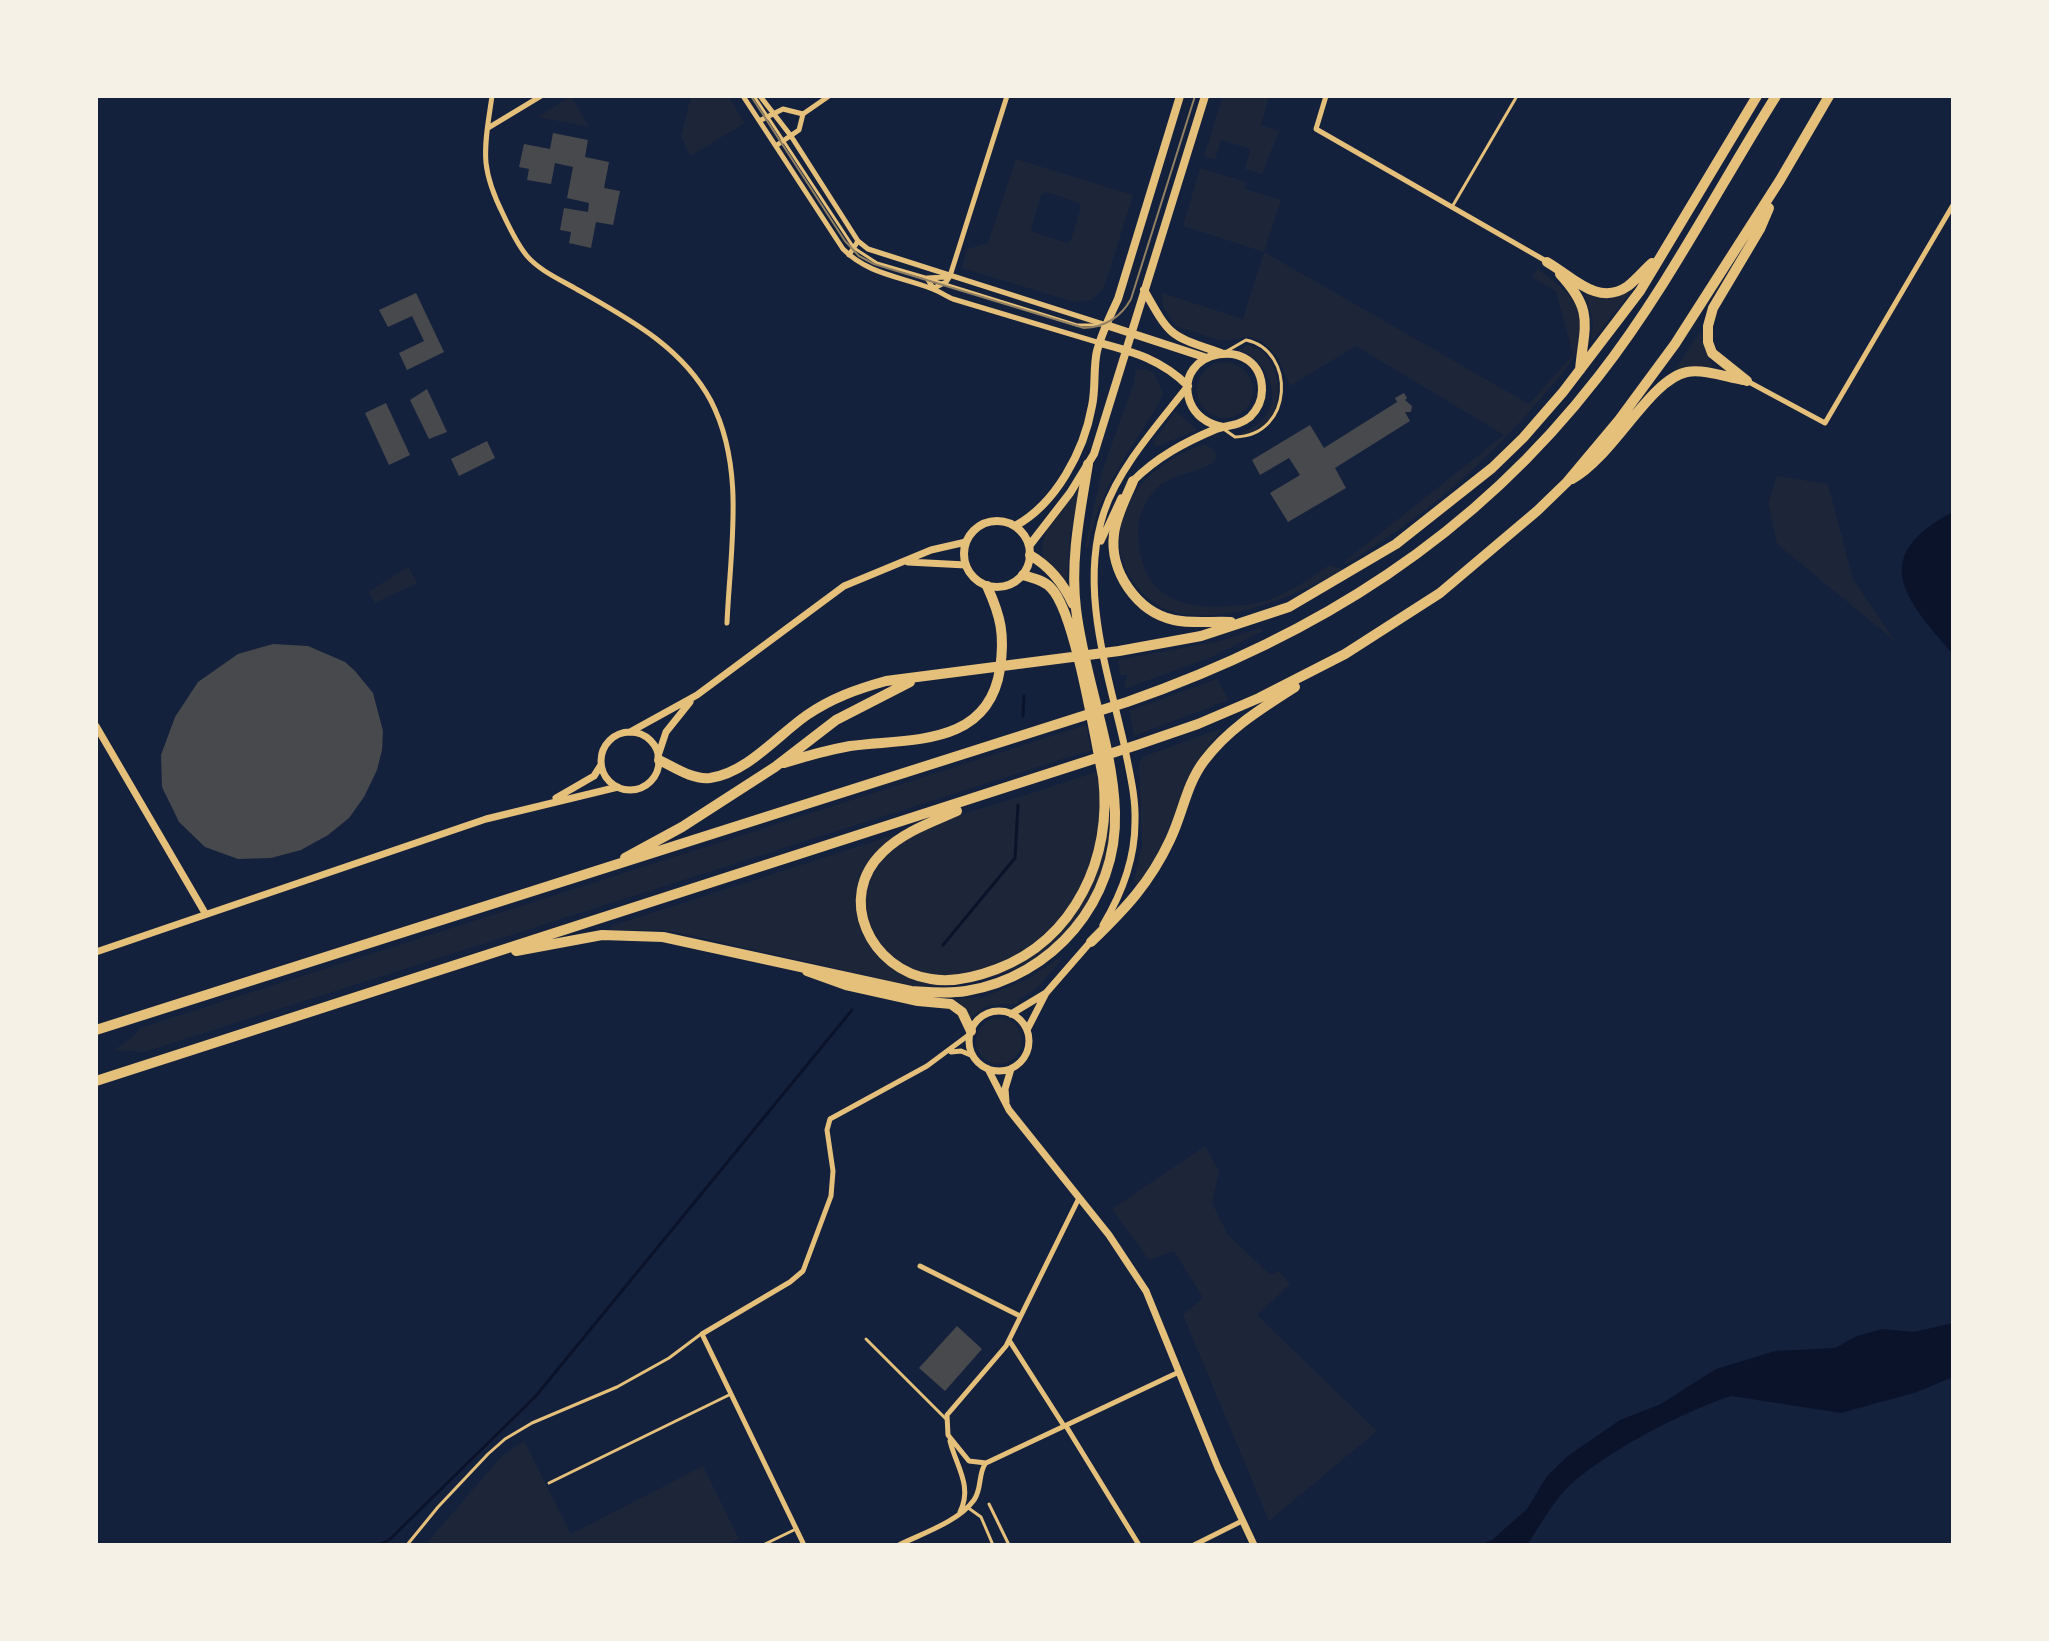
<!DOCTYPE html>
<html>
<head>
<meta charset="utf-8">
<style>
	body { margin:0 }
	#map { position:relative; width:2049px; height:1641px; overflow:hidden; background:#14213d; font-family:"Source Sans 3",sans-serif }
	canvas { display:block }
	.frame { position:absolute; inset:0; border:98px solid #f6f1e7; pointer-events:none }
</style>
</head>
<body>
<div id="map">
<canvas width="2049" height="1641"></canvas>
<div class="frame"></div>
</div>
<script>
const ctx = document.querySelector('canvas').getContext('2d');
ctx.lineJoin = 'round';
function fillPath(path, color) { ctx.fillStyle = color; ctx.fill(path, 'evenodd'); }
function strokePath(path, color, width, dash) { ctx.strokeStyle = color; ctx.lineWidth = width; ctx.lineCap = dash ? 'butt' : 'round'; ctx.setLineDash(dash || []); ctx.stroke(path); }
fillPath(new Path2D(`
	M571 96 589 127 538 117Z
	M691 96H728L745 123 690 156 681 136Z
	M1223 96H1269L1261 125 1279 131 1262 174 1245 169 1251 149 1221 140 1215 160 1204 156Z
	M1016 159 1133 195 1104 288 1091 300 1074 302 962 268 967 249 988 243ZM1046 192 1079 203 1081 207 1071 240 1067 243 1033 232 1031 228 1041 195Z
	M1200 168 1246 182 1245 189 1281 200 1264 252 1529 404 1573 355 1556 291 1532 277 1537 269C1559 285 1583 299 1581 330 1580 358 1559 377 1542 397 1482 467 1425 516 1346 564L1344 562 1504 435 1356 346 1290 386 1278 358 1262 341 1250 337 1221 341 1176 326 1163 307 1162 293 1243 319 1264 252 1183 226Z
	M1630 291 1631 292 1591 342 1593 320 1584 294C1601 299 1612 302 1630 291Z
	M1700 332H1702L1705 347 1713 367 1675 370Z
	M1248 345C1280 351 1287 403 1266 424 1259 432 1246 434 1237 436 1243 431 1256 427 1263 419 1285 395 1265 360 1239 350Z
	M1197 390a28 28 0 1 1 56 0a28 28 0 1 1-56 0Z
	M1145 369 1154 373 1163 393 1158 405C1128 453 1099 490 1088 547H1085L1102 471 1135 380V370Z
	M1175 411 1197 430 1156 447 1154 442Z
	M1205 444 1214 450 1216 457 1213 463C1196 473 1175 473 1158 487 1144 500 1137 518 1138 536 1141 594 1177 610 1229 606 1244 605 1258 604 1271 599 1291 591 1312 578 1329 565L1340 568 1341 571C1294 594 1244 620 1190 615 1168 614 1146 601 1134 583 1093 522 1146 462 1205 444Z
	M1777 476 1828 484 1853 579 1895 641 1777 544 1768 503Z
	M1080 483 1083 484 1070 534 1067 583C1060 576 1050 569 1045 560 1032 539 1067 501 1080 483Z
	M408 567 417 583 375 603 368 592Z
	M1260 628 1263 631 1212 657 1124 689 1127 675H1120L1118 660 1220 641Z
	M1217 679 1229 700 1134 736 1129 711Z
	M1086 725 1091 750 144 1052 114 1050 135 1035 140 1028Z
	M1223 728 1200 758 1186 785 1161 848 1137 887 1134 880 1142 845 1139 764 1142 757Z
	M1096 772C1107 809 1098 844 1084 879 1059 938 989 988 922 974 911 972 900 962 891 955 881 948 875 938 870 926 854 885 883 852 917 833 938 820 963 814 986 807 1023 796 1059 784 1096 772Z
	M1108 796C1121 918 1030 993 913 986L689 935 660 930H611V926L894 835C883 855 864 859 858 889 851 920 868 957 897 971 910 977 931 975 946 976 956 976 972 981 982 977 1001 970 1061 932 1073 917 1101 881 1107 839 1108 796Z
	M1059 958 1061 960 1038 987 1017 1001 1018 1004 989 1005 970 1018 959 1002 949 999 984 997 1031 977Z
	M976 1041a23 23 0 1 1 46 0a23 23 0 1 1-46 0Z
	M1205 1146 1219 1171 1212 1203 1228 1235 1271 1275 1279 1271 1290 1284 1257 1315 1377 1431 1269 1521 1183 1315 1203 1298 1174 1251 1149 1260 1112 1209Z
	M524 1441 571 1534 703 1466 739 1539 726 1545H425L500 1458Z`), '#1d2539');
fillPath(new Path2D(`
	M1953 512V654C1904 599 1868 556 1953 512Z
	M1953 1323V1377L1917 1392 1841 1413 1731 1396C1682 1412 1608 1451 1570 1485 1553 1501 1540 1526 1527 1545H1479L1492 1540 1527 1509 1547 1476 1569 1455 1620 1420 1661 1404 1716 1369 1775 1351 1835 1348 1857 1336 1882 1329 1914 1332Z`), '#0b132b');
strokePath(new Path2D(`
	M1023 716 1024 696
	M943 945 1015 858 1018 805
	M378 1545 389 1540 535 1397 852 1010`), '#0b132b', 3);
fillPath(new Path2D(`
	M553 133 588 140 585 157 609 162 604 188 620 191 613 225 596 222 591 248 569 243 571 232 560 230 564 208 588 212 589 203 567 198 573 167 555 163 551 184 527 180 529 169 519 167 524 144 550 149Z
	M416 293 444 352 407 370 399 353 424 341 412 316 388 327 379 310Z
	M427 389 447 432 429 439 410 400Z
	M1404 393 1407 398 1405 400 1412 406 1411 412H1405L1410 421 1335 468 1346 488 1288 522 1270 493 1300 475 1289 458 1260 475 1252 460 1310 425 1324 448 1397 402 1395 398Z
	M386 403 410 455 389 465 365 413Z
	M487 441 495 458 459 476 451 459Z
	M273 644 308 646 345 662 355 671 373 693 383 731 382 750 377 770 364 797 349 818 328 835 301 850 271 858 238 859 205 847 179 822 162 787 161 755 175 717 198 682 238 654Z
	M957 1326 982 1349 945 1391 919 1368Z`), '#48494c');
strokePath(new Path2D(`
	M754 96 854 248 877 263 925 277
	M1452 207 1517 96
	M932 280 1077 325H1101
	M1225 430 1235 437C1294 436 1296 350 1246 340L1227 351
	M866 1339 946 1419
	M549 1483 731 1394
	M989 1504 1009 1545
	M967 1507 981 1517 993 1545
	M407 1545 438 1507 488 1454 505 1439 532 1423 617 1387 669 1358 701 1334
	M763 1545 796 1529`), '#e5c07b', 3);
strokePath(new Path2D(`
	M492 96C489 118 484 141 486 163 488 181 495 198 503 214 510 229 517 244 527 256 540 271 561 280 578 290 629 319 682 347 711 401 746 469 730 550 727 623
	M743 96 843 249C868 274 898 276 930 288 938 290 945 296 953 299L1100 343
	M760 96 791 136 858 241 868 249 1106 325
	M1326 96 1316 129 1546 261
	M761 120 783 109 803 114
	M488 128 541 96
	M777 145 799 130 803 114 829 96
	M849 255 858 241
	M933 288 927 278 945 277
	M934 288 946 282 950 276 1007 96
	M1747 381 1825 423 1953 205
	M951 1052 961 1051 973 1056
	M1079 1198 1006 1346 947 1415 948 1435 969 1461 986 1463 1179 1372
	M920 1266 1020 1316
	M1009 1340 1064 1426
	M1066 1426 1139 1545
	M950 1441C956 1466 973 1486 960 1512
	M804 1545 702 1334 790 1282 803 1271 831 1196 833 1171 827 1130 830 1119 927 1066 970 1034
	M899 1545C923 1533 958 1522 974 1500 982 1489 978 1475 985 1464
	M1194 1545 1242 1521`), '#e5c07b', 5);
strokePath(new Path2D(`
	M1101 541 1121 498
	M908 562 966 565
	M96 726 205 913
	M630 732 697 695 844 586 931 550 966 542
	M601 761a29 29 0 1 1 58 0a29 29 0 1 1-58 0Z
	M658 756 666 732 690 702
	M556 798 594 776 601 765
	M1103 925C1121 895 1135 858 1135 822 1136 796 1129 770 1124 744 1107 669 1079 588 1104 512 1119 467 1160 422 1188 386
	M96 952 486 819 618 787
	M969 1041a30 30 0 1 1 60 0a30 30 0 1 1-60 0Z
	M1011 1014 1046 993
	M1027 1030 1046 993 1093 939
	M988 1069 1009 1110 1109 1235 1146 1291 1218 1468 1254 1545
	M1006 1102 1005 1089 1011 1069`), '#e5c07b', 7);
strokePath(new Path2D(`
	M1144 290C1171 338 1169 335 1221 353
	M1106 325 1207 358
	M1100 343C1134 352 1162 360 1188 386
	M1133 481C1157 457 1185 442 1216 429 1228 425 1239 426 1250 417 1257 410 1262 400 1262 390 1262 333 1171 348 1190 402 1196 417 1208 424 1223 427
	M964 554a33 33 0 1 1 66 0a33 33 0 1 1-66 0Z
	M1015 526C1056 504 1084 451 1092 406 1096 388 1093 368 1097 351 1102 332 1110 316 1118 299L1180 96
	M1029 546 1070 493 1094 454 1205 96`), '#e5c07b', 8);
strokePath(new Path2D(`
	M1547 262C1573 277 1598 307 1628 286 1637 279 1644 270 1652 263
	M1560 274C1595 312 1584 325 1580 370
	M1747 381 1712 353 1708 342V326L1713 308 1760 229 1769 208
	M1572 479C1613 457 1650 379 1687 372 1704 369 1726 377 1743 380
	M1133 481C1126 498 1116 516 1114 534 1109 571 1137 612 1174 620 1193 624 1212 621 1231 622
	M1030 555C1049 566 1064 585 1073 604
	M659 760C674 767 692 780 710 778 747 773 778 735 807 715 832 698 857 689 886 681L1119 651 1201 636 1289 607 1396 544 1492 468 1523 438 1563 392 1640 291 1757 96
	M784 763C806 756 828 750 850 746 908 738 988 748 1000 669 1005 635 1001 617 987 586
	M957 811C932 822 903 832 883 852 835 898 871 970 931 979 953 983 976 977 997 969 1075 939 1113 857 1103 777 1095 738 1075 612 1051 588 1044 580 1032 578 1023 575
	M625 858 682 827 775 767 836 720 910 682
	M1091 942C1125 909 1150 883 1170 840 1183 813 1186 785 1204 761 1229 728 1261 709 1295 687
	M516 951 602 935 663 937 911 991C929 992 948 994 966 991 1053 977 1118 900 1115 812 1113 745 1084 677 1076 609 1070 560 1080 513 1088 464
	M807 971 846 985 918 1001 951 1004 962 1012 971 1031
	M96 1030 1127 702C1316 636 1474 537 1598 377 1666 290 1717 190 1776 96
	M96 1081 1137 745 1198 724 1259 698 1345 654 1440 593 1537 511 1567 482 1619 420 1675 344 1780 180 1829 96`), '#e5c07b', 10);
strokePath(new Path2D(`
	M751 96 845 241 859 256 874 264 1084 328C1105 327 1121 317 1131 299L1195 96`), '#918062', 2);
</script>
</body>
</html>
